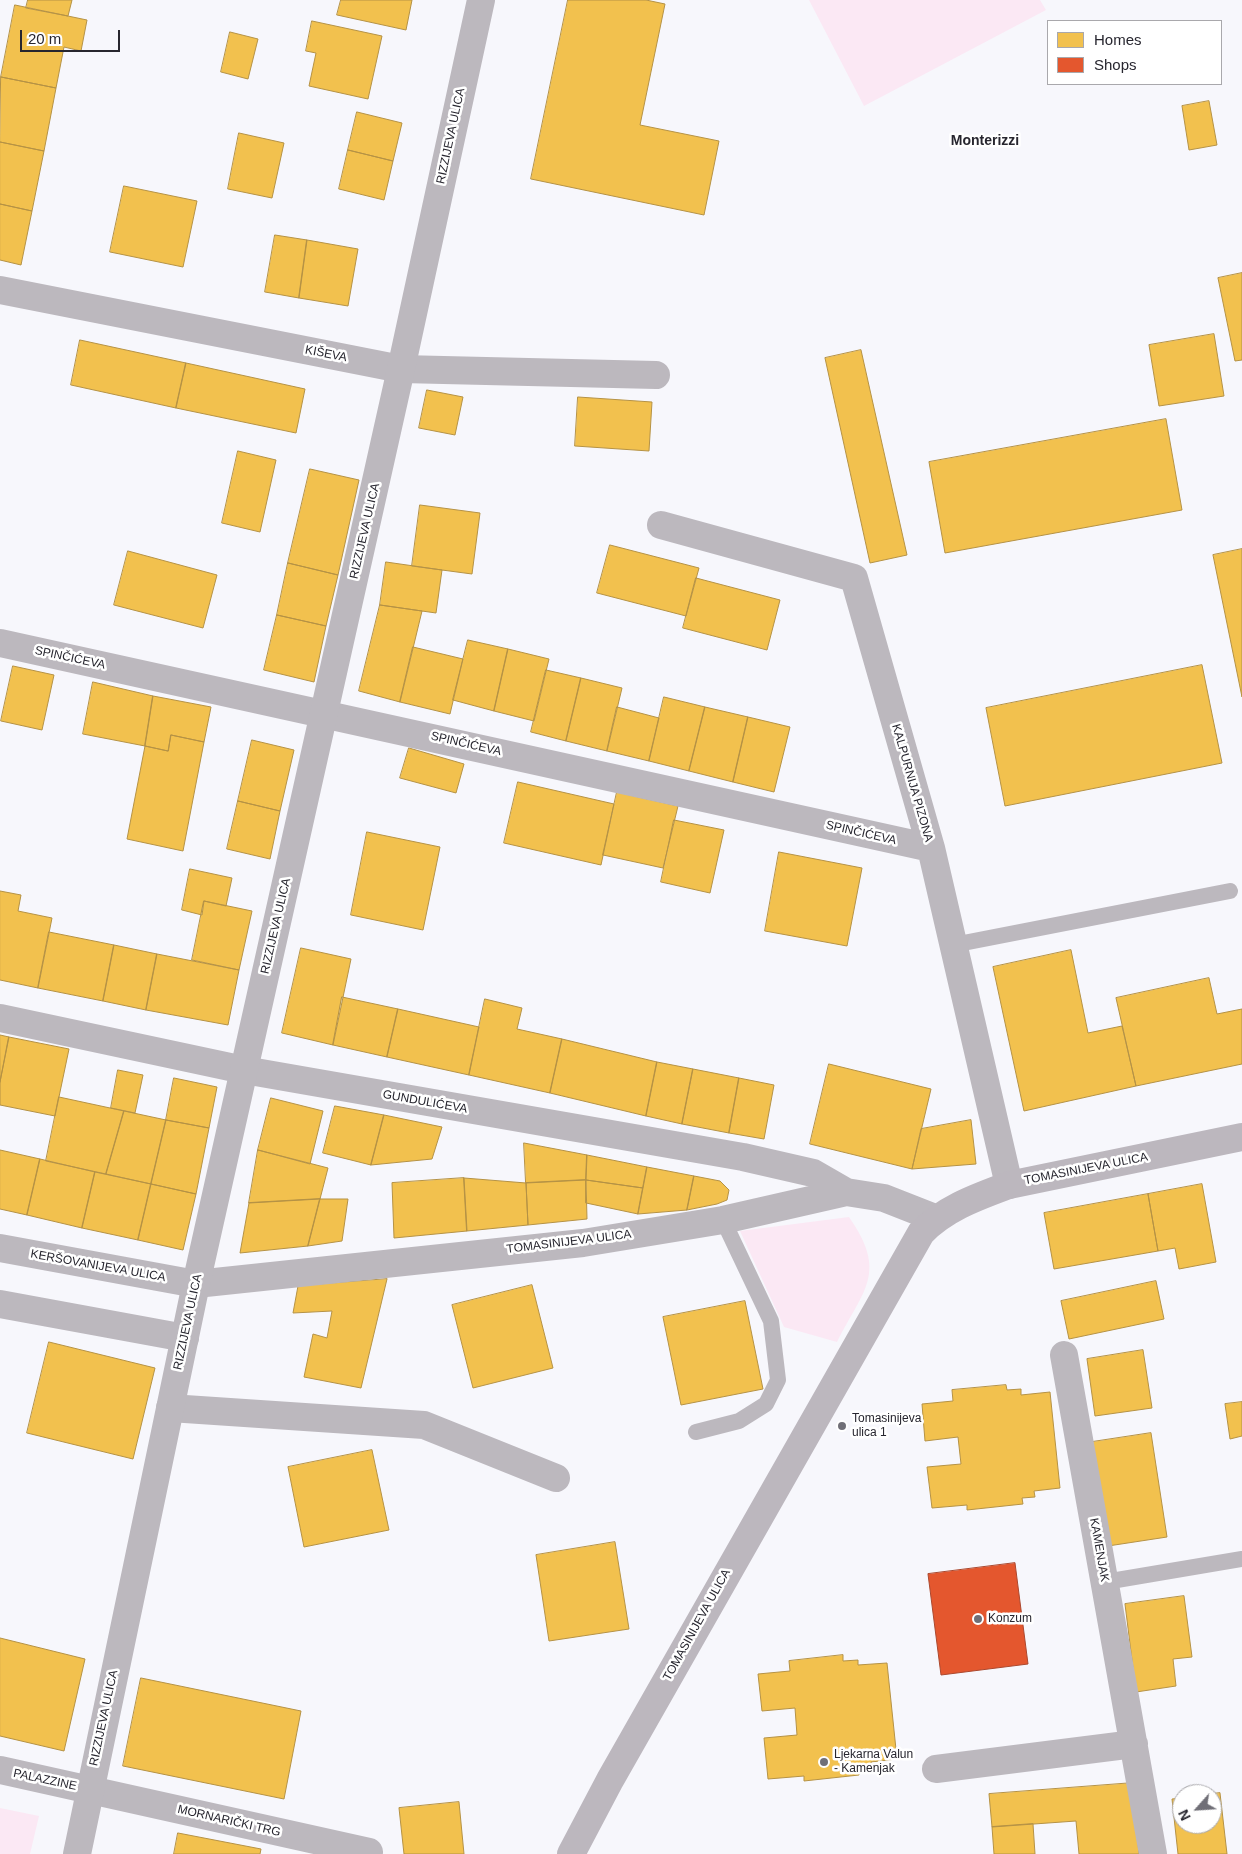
<!DOCTYPE html>
<html>
<head>
<meta charset="utf-8">
<style>
	body { margin:0 }
	#map { position:relative; width:1242px; height:1854px; overflow:hidden; background:#f7f7fc; font-family:Helvetica,sans-serif }
	canvas { display:block }
	.legend { position:absolute; left:1047px; top:20px; width:175px; height:65px; box-sizing:border-box; background:#fff; border:1px solid #a9a8ac; margin:0; padding:6px 9px; list-style:none; font-size:15px; color:#27262f }
	.legend li { display:flex; align-items:center; gap:10px; height:25px }
	.legend b { width:25px; border:1px solid #a9a8ac }
	.north { position:absolute; left:1172px; top:1784px; width:50px; height:50px; box-sizing:border-box; background:#fff; border:1px solid #a9a8ac; border-radius:50%; rotate:244deg; font-size:14px; font-weight:700; line-height:20px; text-align:center; color:#27262f }
	.north::after { content:''; display:block; margin:auto; width:18px; height:22px; background:#706f77; clip-path:polygon(50% 0,100% 100%,50% 72%,0 100%) }
	.scale { position:absolute; left:20px; top:30px; width:100px; height:22px; box-sizing:border-box; border:2px solid #27262f; border-top:0; padding-left:6px; font-size:15px; line-height:18px; white-space:nowrap; color:#27262f; -webkit-text-stroke:4px #fff; paint-order:stroke }
</style>
</head>
<body>
<div id="map">
<canvas width="1242" height="1854"></canvas>
<ul class="legend">
<li><b style="height:14px;background:#f2c14e"></b>Homes</li>
<li><b style="height:14px;background:#e4572e"></b>Shops</li>
</ul>
<div class="north">N</div>
<div class="scale">20 m</div>
</div>
<script>
const ctx = document.querySelector('canvas').getContext('2d');
ctx.lineJoin = 'round';
function fillPath(path, color) { ctx.fillStyle = color; ctx.fill(path, 'evenodd'); }
function strokePath(path, color, width, dash) { ctx.strokeStyle = color; ctx.lineWidth = width; ctx.lineCap = dash ? 'butt' : 'round'; ctx.setLineDash(dash || []); ctx.stroke(path); }
function label(font, color, halo, rows, align = 'center') {
  ctx.font = font + ' Helvetica,sans-serif'; ctx.lineWidth = 5; ctx.setLineDash([]); ctx.textBaseline = 'middle'; ctx.strokeStyle = halo; ctx.fillStyle = color; for (const [text, x, y, turn = 0] of rows) {
    ctx.save(); ctx.translate(x, y); ctx.rotate((+turn || 0) * Math.PI / 180); ctx.textAlign = isNaN(turn) ? turn : align; if (halo) ctx.strokeText(text, 0, 0); ctx.fillText(text, 0, 0); ctx.restore();
  }
}
fillPath(new Path2D(`
	M809 0H1040L1046 10 864 106Z
	M849 1217C888 1273 864 1289 837 1342L784 1327 740 1231Z
	M0 1808 39 1816 30 1854H0Z`), '#fbe8f4');
const homes = new Path2D(`
	M28 0H72L68 16 26 8Z
	M341 0H412L406 30 337 15Z
	M568 0H646L665 4 640 125 719 141 704 215 531 179Z
	M15 5 87 20 81 51 64 47 56 88 1 77Z
	M312 21 382 36 368 99 309 86 316 53 306 51Z
	M230 32 258 39 248 79 221 72Z
	M1 77 56 88 44 151 0 142Z
	M1209 101 1217 145 1189 150 1182 106Z
	M357 112 402 123 393 161 348 150Z
	M239 133 284 143 272 198 228 189Z
	M0 142 44 151 32 211 0 204Z
	M348 150 393 161 384 200 339 189Z
	M124 186 197 201 183 267 110 252Z
	M0 204 32 211 21 265 0 260Z
	M275 235 307 240 299 298 265 292Z
	M307 240 358 249 348 306 299 298Z
	M1242 273V360L1235 361 1218 278Z
	M1214 334 1224 396 1159 406 1149 345Z
	M80 340 186 363 176 408 71 385Z
	M861 350 907 555 870 563 825 358Z
	M186 363 305 389 296 433 176 408Z
	M427 390 463 397 455 435 419 428Z
	M578 397 652 402 649 451 575 446Z
	M1166 419 1182 510 945 553 929 462Z
	M238 451 276 460 260 532 222 523Z
	M310 469 359 480 338 575 288 563Z
	M420 505 480 513 472 574 412 566Z
	M610 545 699 568 686 616 597 593Z
	M1242 549V697L1213 555Z
	M128 551 217 575 203 628 114 605Z
	M386 562 442 570 436 613 380 605Z
	M288 563 338 575 326 626 277 615Z
	M696 578 780 600 767 650 683 628Z
	M380 605 422 611 400 702 359 691Z
	M277 615 326 626 314 682 264 670Z
	M468 640 508 649 494 711 453 700Z
	M413 647 463 659 450 714 400 702Z
	M508 649 549 659 534 721 494 711Z
	M1202 665 1222 763 1005 806 986 708Z
	M13 666 54 675 42 730 1 721Z
	M546 670 581 678 566 741 531 732Z
	M581 678 622 688 607 751 566 741Z
	M93 682 153 696 145 746 83 734Z
	M153 696 211 707 204 742 171 735 168 751 145 746Z
	M664 697 705 707 689 771 649 761Z
	M617 707 659 718 649 761 607 751Z
	M705 707 748 717 733 782 689 771Z
	M748 717 790 727 774 792 733 782Z
	M171 735 204 742 183 851 127 839 145 746 168 751Z
	M252 740 294 750 280 811 238 801Z
	M409 748 464 764 456 793 400 778Z
	M518 782 614 804 601 865 504 843Z
	M617 792 678 806 663 868 603 855Z
	M238 801 280 811 270 859 227 849Z
	M674 820 724 830 710 893 661 882Z
	M367 832 440 847 423 930 351 915Z
	M779 852 862 868 847 946 765 931Z
	M190 869 232 878 226 906 204 901 202 915 182 910Z
	M0 891 21 895 18 911 52 918 38 988 0 980Z
	M204 901 252 911 239 970 192 960Z
	M49 932 114 945 103 1001 38 988Z
	M114 945 157 954 146 1010 103 1001Z
	M301 948 351 959 333 1045 282 1033Z
	M1071 950 1088 1033 1122 1026 1136 1086 1024 1111 993 967Z
	M157 954 239 970 228 1025 146 1010Z
	M1209 978 1217 1014 1242 1009V1064L1136 1086 1116 998Z
	M342 997 398 1009 387 1057 333 1045Z
	M485 999 522 1008 517 1029 562 1039 550 1093 469 1075Z
	M398 1009 479 1027 469 1075 387 1057Z
	M0 1035 9 1037 0 1082Z
	M9 1037 69 1049 55 1116 0 1105V1082Z
	M562 1039 657 1062 646 1116 550 1093Z
	M657 1062 693 1069 682 1124 646 1116Z
	M829 1064 931 1089 912 1169 810 1144Z
	M693 1069 739 1078 729 1133 682 1124Z
	M118 1070 143 1075 135 1113 111 1108Z
	M174 1078 217 1087 209 1128 166 1120Z
	M739 1078 774 1085 764 1139 729 1133Z
	M59 1097 124 1111 106 1174 46 1161Z
	M271 1098 323 1111 310 1164 258 1150Z
	M335 1106 384 1115 371 1165 323 1153Z
	M124 1111 166 1120 151 1184 106 1174Z
	M384 1115 442 1127 432 1159 371 1165Z
	M166 1120 209 1128 196 1194 151 1184Z
	M971 1120 976 1164 912 1169 921 1129Z
	M524 1143 587 1155 586 1180 526 1183Z
	M0 1150 40 1159 27 1215 0 1209Z
	M258 1150 328 1168 320 1199 249 1203Z
	M587 1155 647 1167 643 1188 586 1180Z
	M40 1159 95 1172 82 1228 27 1215Z
	M647 1167 694 1176 687 1210 638 1214Z
	M95 1172 151 1184 138 1240 82 1228Z
	M694 1176 720 1181 729 1190 727 1200 717 1204 687 1210Z
	M464 1178 526 1183 528 1225 467 1231Z
	M464 1178 467 1231 394 1238 392 1183Z
	M586 1180 587 1219 528 1225 526 1183Z
	M586 1180 643 1188 638 1214 586 1203Z
	M151 1184 196 1194 183 1250 138 1240Z
	M1202 1184 1216 1262 1179 1269 1175 1248 1158 1251 1148 1194Z
	M1148 1194 1158 1251 1054 1269 1044 1213Z
	M320 1199 308 1246 240 1253 249 1203Z
	M320 1199H348L342 1241 308 1246Z
	M387 1279 361 1388 304 1377 313 1334 327 1338 332 1311 293 1313 298 1286Z
	M1156 1281 1164 1319 1069 1339 1061 1301Z
	M532 1285 553 1368 473 1388 452 1305Z
	M745 1301 763 1389 681 1405 663 1317Z
	M49 1342 155 1368 133 1459 27 1433Z
	M1143 1350 1152 1408 1095 1416 1087 1359Z
	M1006 1385 1007 1390 1021 1389V1395L1050 1392 1060 1488 1034 1491 1035 1497 1022 1498 1023 1504 967 1510V1505L932 1508 927 1467 961 1464 958 1437 925 1441 922 1404 953 1401 952 1390Z
	M1242 1402V1436L1230 1439 1225 1404Z
	M1151 1433 1167 1537 1108 1546 1092 1442Z
	M372 1450 389 1530 304 1547 288 1467Z
	M615 1542 629 1629 549 1641 536 1555Z
	M1184 1596 1192 1657 1173 1659 1176 1686 1136 1692 1125 1604Z
	M0 1638 85 1659 64 1751 0 1736Z
	M843 1655V1661L858 1660V1665L887 1663 897 1759 871 1762V1768L859 1769V1775L804 1781V1776L768 1779 764 1738 797 1735 795 1708 762 1711 758 1674 790 1671 789 1661Z
	M141 1678 301 1711 284 1799 123 1766Z
	M1133 1783 1139 1854H1079L1076 1821 992 1827 989 1794Z
	M1220 1793 1227 1854H1178L1172 1799 1182 1798V1824H1212V1794Z
	M459 1802 464 1854H404L399 1808Z
	M1033 1824 1035 1854H994L992 1827Z
	M178 1833 261 1849 260 1854H174Z`);
fillPath(homes, '#f2c14e');
strokePath(homes, '#b59245', 1);
const shops = new Path2D(`
	M1015 1563 1028 1664 941 1675 928 1574Z`);
fillPath(shops, '#e4572e');
strokePath(shops, '#ab482e', 1);
strokePath(new Path2D(`
	M953 945 1230 891
	M696 1432 739 1421 766 1404 778 1380 771 1321 723 1220
	M1105 1582 1242 1559`), '#bcb8be', 16);
strokePath(new Path2D(`
	M0 290 401 369 656 375
	M661 525 854 578 931 848 1009 1185
	M0 643 931 848
	M0 1018 244 1070 743 1157 813 1173 846 1192
	M0 1248 196 1284 583 1243 723 1220 846 1192 884 1198 935 1218
	M0 1304 185 1338
	M1064 1355 1153 1854
	M170 1408 424 1425 556 1478
	M936 1769 1134 1744
	M0 1770 369 1852`), '#bcb8be', 28);
strokePath(new Path2D(`
	M77 1854 196 1284 401 369 481 0`), '#bcb8be', 28);
strokePath(new Path2D(`
	M571 1854 610 1780 921 1233C945 1208 977 1197 1009 1185L1242 1137`), '#bcb7be', 28);
for (const [x, y, r, color] of [
	[842,1426,5,"#706f77"],
	[978,1619,5,"#706f77"],
	[824,1762,5,"#706f77"]
]) { const dot = new Path2D(); dot.arc(x, y, r, 0, 2 * Math.PI); ctx.fillStyle = color; ctx.fill(dot); strokePath(dot, '#fff', 2); }
label('12px', '#27262f', '#fff', [
	["RIZZIJEVA ULICA",451,136,-78],
	["KIŠEVA",326,354,11],
	["RIZZIJEVA ULICA",365,531,-77],
	["SPINČIĆEVA",70,658,12],
	["SPINČIĆEVA",466,744,13],
	["KALPURNIJA PIZONA",912,783,74],
	["SPINČIĆEVA",861,833,13],
	["RIZZIJEVA ULICA",276,926,-77],
	["GUNDULIĆEVA",425,1102,10],
	["TOMASINIJEVA ULICA",1086,1169,-11],
	["TOMASINIJEVA ULICA",569,1242,-7],
	["KERŠOVANIJEVA ULICA",98,1266,10],
	["RIZZIJEVA ULICA",188,1322,-78],
	["KAMENJAK",1099,1550,80],
	["TOMASINIJEVA ULICA",697,1625,-61],
	["RIZZIJEVA ULICA",104,1718,-78],
	["PALAZZINE",45,1780,12],
	["MORNARIČKI TRG",229,1821,13]
]);
label('12px', '#27262f', '#fff', [
	["Tomasinijeva",852,1419],
	["ulica 1",852,1433],
	["Konzum",988,1619],
	["Ljekarna Valun",834,1755],
	["- Kamenjak",834,1769]
], 'left');
label('bold 14px', '#27262f', '#fff', [
	["Monterizzi",985,141]
]);
</script>
</body>
</html>
